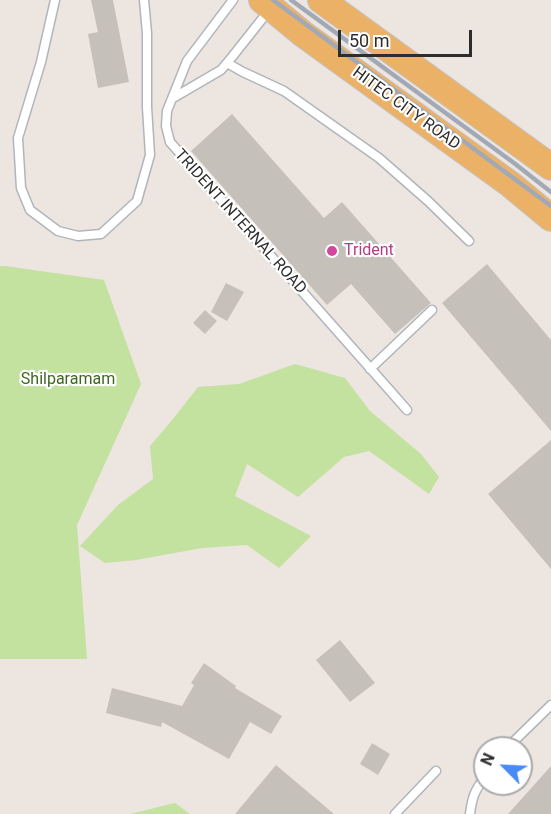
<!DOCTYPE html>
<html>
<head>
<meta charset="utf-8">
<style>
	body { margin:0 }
	#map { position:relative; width:551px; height:814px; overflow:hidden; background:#ede5e0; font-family:Roboto,sans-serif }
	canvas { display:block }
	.north { position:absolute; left:473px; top:736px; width:60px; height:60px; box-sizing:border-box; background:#fff; border:2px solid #ababab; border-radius:50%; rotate:294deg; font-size:16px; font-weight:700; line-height:24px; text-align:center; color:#2d2d2d }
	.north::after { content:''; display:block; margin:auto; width:21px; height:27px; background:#488bf2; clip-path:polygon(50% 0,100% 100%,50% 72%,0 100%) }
	.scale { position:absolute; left:338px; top:30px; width:134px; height:27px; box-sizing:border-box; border:3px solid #2d2d2d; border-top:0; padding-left:8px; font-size:18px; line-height:21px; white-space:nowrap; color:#2d2d2d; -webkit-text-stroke:4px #fff; paint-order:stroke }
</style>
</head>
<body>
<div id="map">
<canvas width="551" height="814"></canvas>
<div class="north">N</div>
<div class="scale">50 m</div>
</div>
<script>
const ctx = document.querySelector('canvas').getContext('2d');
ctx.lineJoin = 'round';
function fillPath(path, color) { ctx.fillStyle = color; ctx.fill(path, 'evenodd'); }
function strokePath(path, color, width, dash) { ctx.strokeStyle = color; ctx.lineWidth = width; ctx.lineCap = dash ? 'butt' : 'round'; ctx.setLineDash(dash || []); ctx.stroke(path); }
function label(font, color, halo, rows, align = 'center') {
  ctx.font = font + ' Roboto,sans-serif'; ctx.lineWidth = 4.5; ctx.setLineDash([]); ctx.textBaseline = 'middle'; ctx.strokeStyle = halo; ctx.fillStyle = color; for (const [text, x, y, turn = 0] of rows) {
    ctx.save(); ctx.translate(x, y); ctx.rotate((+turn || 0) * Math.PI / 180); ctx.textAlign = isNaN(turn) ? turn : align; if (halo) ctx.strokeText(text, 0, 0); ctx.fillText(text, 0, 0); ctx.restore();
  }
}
fillPath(new Path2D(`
	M0 266H5L104 280 141 384 77 525 87 659H0Z
	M295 364 345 378 370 411 421 454 439 477 429 494 369 451 344 457 298 497 247 464 235 496 311 536 279 568 247 545 202 548 136 560 105 563 80 546 118 505 153 479 150 446 173 419 198 387 239 384Z
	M175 803 190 814H129H130Z`), '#c3e19f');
fillPath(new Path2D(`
	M91 0H113L129 82 98 88 88 34 98 32Z
	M232 114 324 218 342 202 431 303 395 334 351 284 327 305 191 151Z
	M487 264 551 340V431L442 303Z
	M226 283 244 292 227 321 211 312Z
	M205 310 217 321 205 334 193 323Z
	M551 440V569L488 494Z
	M340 640 375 683 350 702 316 660Z
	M204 663 236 686 235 688 282 716 271 734 250 722 229 759 162 722 161 727 106 713 112 688 182 706 194 685 191 683Z
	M372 743 390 754 378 775 360 764Z
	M276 765 334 814H235Z
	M551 766V814H508Z`), '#c6c0bb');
const lane = new Path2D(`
	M55 0 41 62 18 138 21 188 30 210 58 231 78 236 101 234 137 201 150 155 147 107V33L144 0
	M233 0 187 61 167 111 166 126 170 142 393 394 407 410
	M227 63 243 72 284 91 379 158 428 201 469 241
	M173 98 221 70 232 57 270 9
	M370 369 432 310
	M507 748 551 705
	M395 814 436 771
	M470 814C472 797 475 790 485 777`);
const primary = new Path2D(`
	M262 0 303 34 510 184 551 218
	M321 0 551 167`);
strokePath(lane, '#b0b5bc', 11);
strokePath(primary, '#c4c4c4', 28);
strokePath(lane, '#fff', 8);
strokePath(primary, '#ebb167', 26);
strokePath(new Path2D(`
	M273 0 551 206
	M291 0 514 163 551 192`), '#a2a9b6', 4.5);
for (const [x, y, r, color] of [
	[332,251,6,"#d1479c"]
]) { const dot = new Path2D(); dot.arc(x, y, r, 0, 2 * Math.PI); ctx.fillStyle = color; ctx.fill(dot); strokePath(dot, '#fff', 2); }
label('16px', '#2d2d2d', '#fff', [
	["HITEC CITY ROAD",406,109,36],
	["TRIDENT INTERNAL ROAD",240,222,48]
]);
label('16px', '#b23c85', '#fff', [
	["Trident",344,251]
], 'left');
label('16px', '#3d681e', '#fff', [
	["Shilparamam",68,380]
]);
</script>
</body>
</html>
